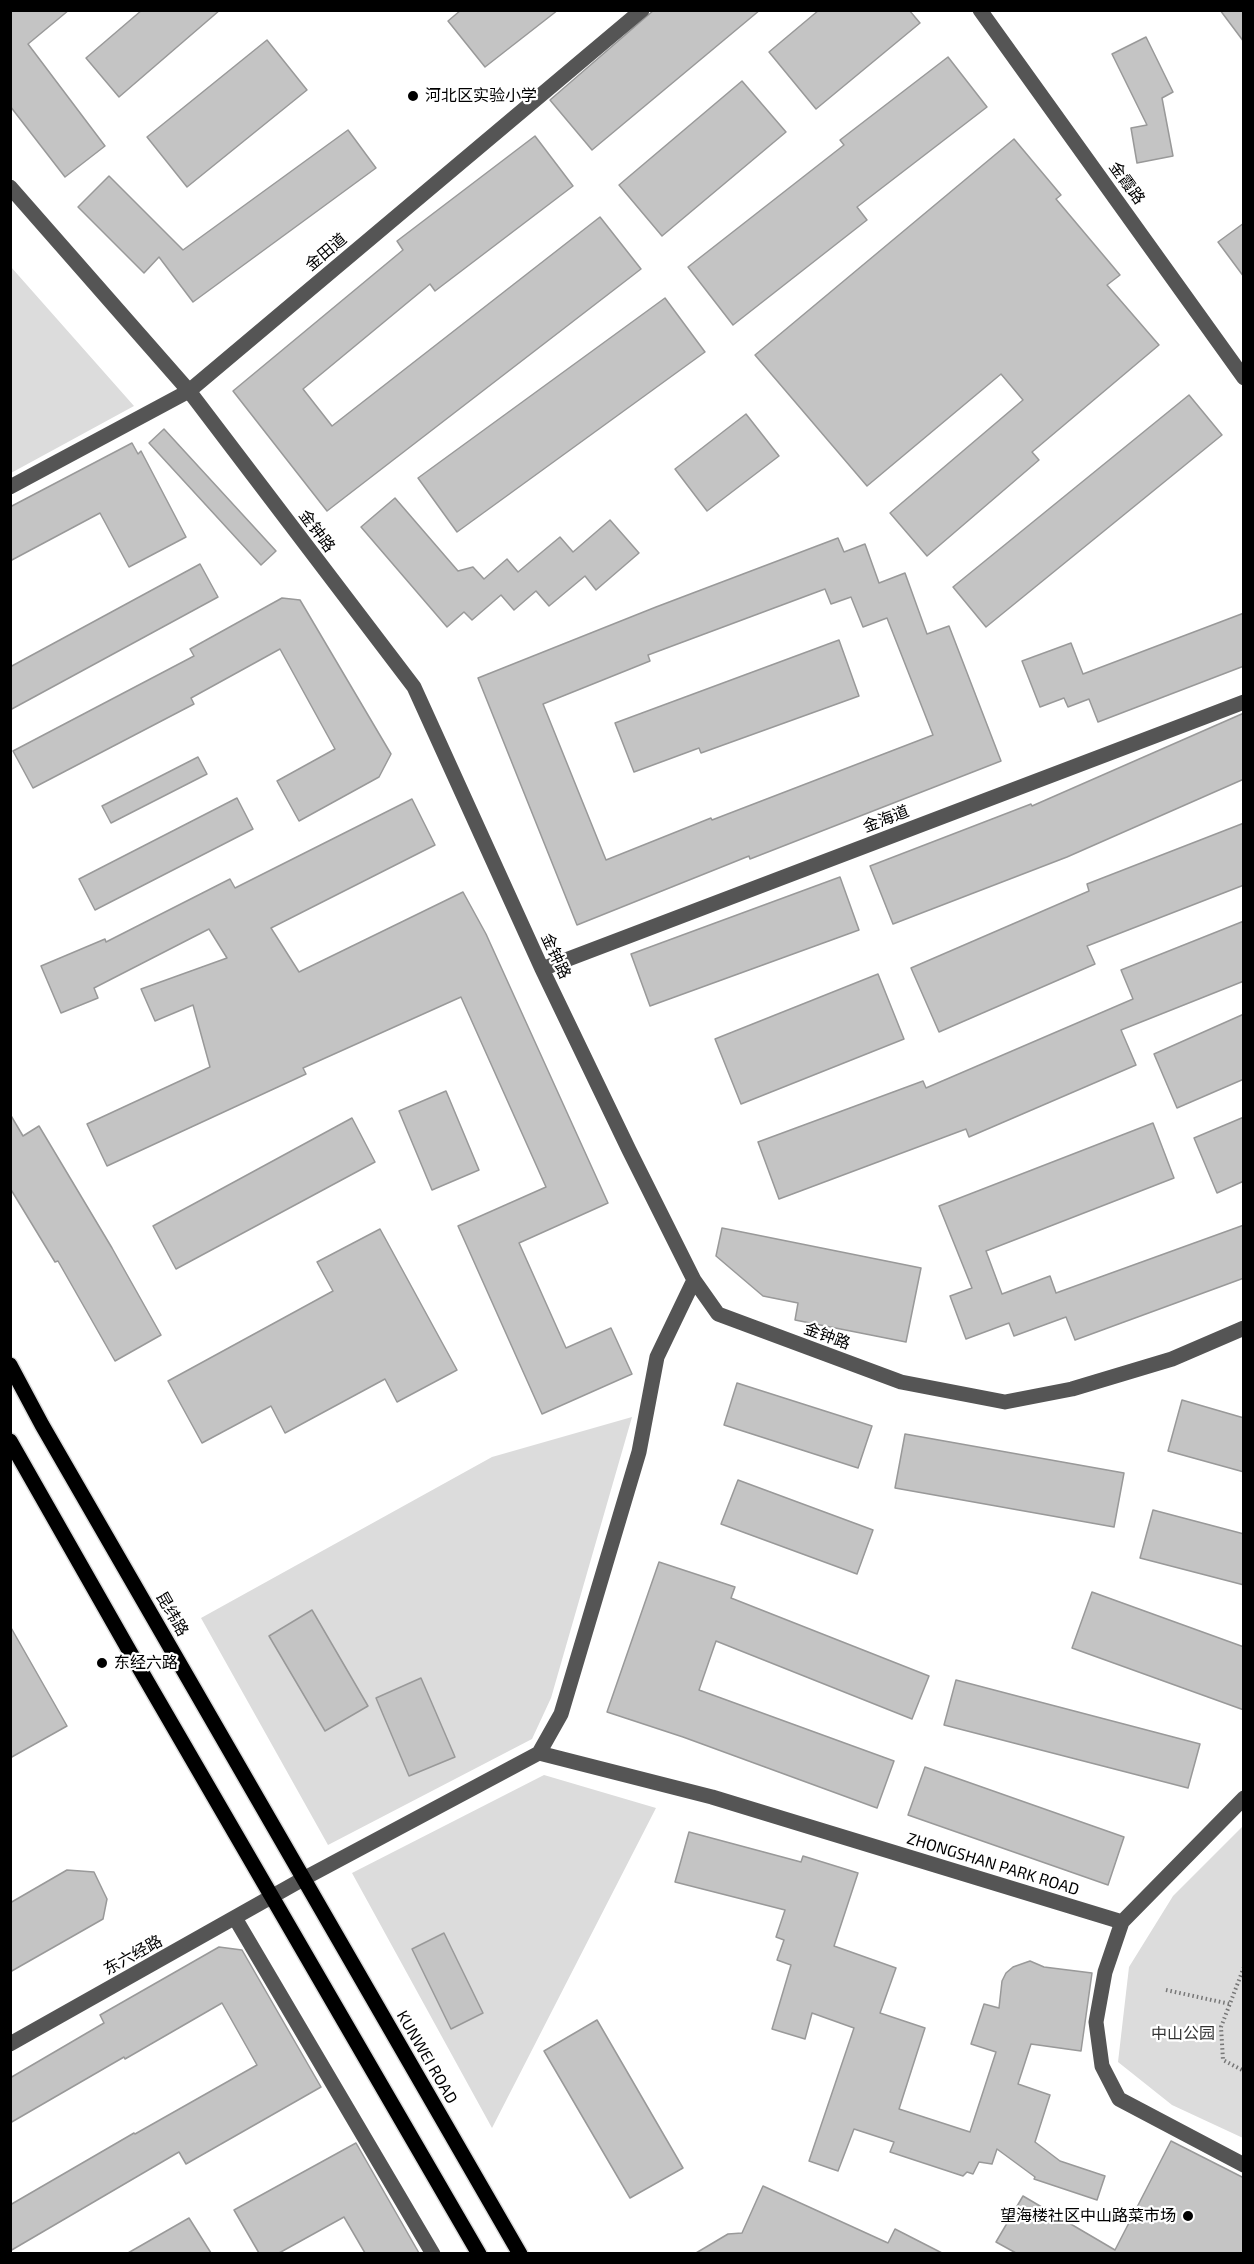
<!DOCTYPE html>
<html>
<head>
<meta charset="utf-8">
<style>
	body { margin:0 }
	#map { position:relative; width:1254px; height:2264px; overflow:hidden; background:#fff; font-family:"Exo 2",sans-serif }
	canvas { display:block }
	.frame { position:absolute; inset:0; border:12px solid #000; pointer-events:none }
</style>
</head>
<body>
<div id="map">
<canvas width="1254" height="2264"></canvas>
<div class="frame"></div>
</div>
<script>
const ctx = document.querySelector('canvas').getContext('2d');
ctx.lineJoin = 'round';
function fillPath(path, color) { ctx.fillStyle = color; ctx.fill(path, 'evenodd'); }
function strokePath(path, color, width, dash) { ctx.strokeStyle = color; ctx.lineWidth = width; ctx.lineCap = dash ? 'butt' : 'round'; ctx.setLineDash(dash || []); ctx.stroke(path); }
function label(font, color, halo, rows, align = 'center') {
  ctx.font = font + ' "Exo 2","Noto Sans SC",sans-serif'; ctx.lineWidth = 4.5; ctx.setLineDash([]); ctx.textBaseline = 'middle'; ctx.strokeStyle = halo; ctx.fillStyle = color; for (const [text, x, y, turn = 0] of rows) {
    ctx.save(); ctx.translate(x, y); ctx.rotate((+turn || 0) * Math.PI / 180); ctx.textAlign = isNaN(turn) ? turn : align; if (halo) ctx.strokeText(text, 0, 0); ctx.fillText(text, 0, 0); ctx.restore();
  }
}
fillPath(new Path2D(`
	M11 267 134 406 11 473H10Z
	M632 1417 551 1698 532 1739 328 1845 201 1618 492 1457Z
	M544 1775 656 1808 492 2128 352 1873Z
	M1243 1826V2138L1172 2105 1118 2062 1129 1967 1173 1896Z`), '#dcdcdc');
const building = new Path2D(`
	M10 10H69L28 44 105 146 65 177 10 106Z
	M142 10H220L119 97 86 58Z
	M461 10H558L485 67 448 21Z
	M654 10H760L592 150 550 100Z
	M819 10H909L920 23 816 109 769 52Z
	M1220 10H1244V42Z
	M1146 37 1173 92 1162 98 1173 156 1137 163 1131 128 1147 125 1112 54Z
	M267 40 307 90 187 187 147 137Z
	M948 57 987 107 857 207 867 220 733 325 688 267 844 145 840 140Z
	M742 81 786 132 662 236 619 185Z
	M348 130 376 168 193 302 159 257 144 273 78 207 109 176 183 250Z
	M535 136 573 186 435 291 430 284 303 389 332 426 600 217 641 269 327 511 233 391 403 250 397 241Z
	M1014 139 1061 195 1056 199 1120 275 1107 285 1159 345 1032 452 1039 460 927 556 890 513 1023 400 1001 374 867 486 755 355Z
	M1244 223V277L1218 242Z
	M665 298 705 352 457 532 418 478Z
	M1189 395 1222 435 986 627 953 587Z
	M746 414 779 456 707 511 675 469Z
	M164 429 276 551 261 565 149 443Z
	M132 443 138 454 141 451 186 537 129 567 100 513 10 561V507Z
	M395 498 458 571 473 567 484 579 507 559 518 572 560 537 573 552 610 520 639 553 596 590 585 576 549 606 536 591 514 610 501 595 472 620 464 612 447 627 361 527Z
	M838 538 844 552 865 544 879 583 905 573 927 634 949 626 1001 761 750 859 749 856 577 925 478 678 656 607ZM825 589 831 604 851 597 863 627 887 618 933 735 712 820 711 818 606 860 543 704 650 661 648 655Z
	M200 564 218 597 10 710V667Z
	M282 598 300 600 391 754 379 777 299 821 277 781 335 749 280 649 191 698 194 704 33 788 13 751 194 656 190 649Z
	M1244 613V666L1098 722 1089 699 1068 707 1064 698 1040 707 1022 661 1071 643 1083 674Z
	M839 640 859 696 701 753 699 748 634 772 615 723Z
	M1244 713V779L1067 857 893 924 870 866 1031 804 1032 806Z
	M198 757 207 774 111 823 102 806Z
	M237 798 253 829 95 910 79 879Z
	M412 799 435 845 271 928 299 972 463 892 486 934 608 1203 519 1243 566 1348 611 1328 632 1374 542 1414 458 1226 546 1187 461 997 303 1068 306 1074 107 1166 87 1124 210 1067 193 1005 155 1021 141 989 227 958 209 929 94 988 98 998 61 1013 41 966 105 939 106 942 230 879 235 888Z
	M1244 823V885L1087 946 1095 964 939 1032 911 968 1089 891 1087 884Z
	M840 877 859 930 650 1006 631 954Z
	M1244 921V981L1121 1030 1136 1065 969 1137 966 1129 779 1199 758 1142 923 1081 926 1088 1133 999 1121 970Z
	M878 974 904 1039 741 1104 715 1039Z
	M1244 1014V1079L1177 1108 1154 1054Z
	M446 1091 479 1170 432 1190 399 1111Z
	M10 1114 23 1136 39 1126 112 1248 161 1335 115 1361 58 1261 55 1262 10 1188Z
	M1244 1117V1181L1217 1193 1194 1138Z
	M352 1118 375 1162 176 1269 153 1226Z
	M1153 1123 1174 1178 986 1251 1002 1294 1050 1276 1056 1293 1244 1225V1278L1075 1340 1066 1317 1014 1336 1009 1323 966 1339 950 1296 972 1288 939 1206Z
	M722 1228 921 1268 906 1342 795 1320 798 1303 763 1296 716 1256Z
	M380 1229 457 1370 397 1402 385 1379 285 1433 271 1406 202 1443 168 1381 333 1291 317 1262Z
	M737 1383 872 1426 858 1468 724 1425Z
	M1182 1400 1244 1418V1472L1168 1451Z
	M905 1434 1124 1473 1114 1527 895 1488Z
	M738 1480 873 1530 857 1574 721 1524Z
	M1153 1510 1244 1534V1585L1140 1558Z
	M659 1562 735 1587 731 1598 929 1676 912 1719 716 1641 699 1690 894 1761 877 1808 683 1737 607 1712Z
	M1092 1592 1244 1647V1710L1072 1648Z
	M312 1610 368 1706 325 1731 269 1636Z
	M10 1626 67 1726 10 1758Z
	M421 1678 455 1757 409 1776 376 1698Z
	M956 1680 1200 1744 1188 1788 944 1725Z
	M925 1767 1124 1837 1108 1885 908 1815Z
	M689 1832 801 1862 803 1856 858 1873 834 1946 896 1968 880 2013 925 2028 899 2109 970 2132 996 2052 971 2044 984 2004 999 2008 1002 1981 1006 1973 1013 1967 1030 1961 1044 1967 1092 1973 1081 2051 1031 2044 1018 2084 1050 2095 1035 2142 1060 2161 1105 2176 1097 2200 1034 2179 1035 2177 997 2149 992 2164 979 2162 973 2174 967 2172 963 2176 890 2152 894 2142 854 2129 838 2171 809 2161 854 2028 812 2013 805 2039 772 2029 791 1965 777 1960 784 1940 776 1937 785 1910 675 1882Z
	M67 1870 94 1872 107 1899 103 1919 10 1972V1903Z
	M444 1933 483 2013 451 2029 412 1949Z
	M219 1947 242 1950 321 2087 186 2164 179 2152 10 2251V2205L134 2133 135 2134 257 2065 222 2003 125 2059 124 2057 10 2123V2078L104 2023 100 2015Z
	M597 2020 683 2168 630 2198 544 2051Z
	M1171 2141 1244 2178V2253H1016L996 2242 1023 2196 1115 2250Z
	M356 2143 419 2253H365L344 2217 279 2253H259L234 2210Z
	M763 2186 888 2243 895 2229 942 2253H696L728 2234 742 2233Z
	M189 2218 211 2253H128Z`);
fillPath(building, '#c4c4c4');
strokePath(building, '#999', 1.5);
const major = new Path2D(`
	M10 1365 42 1425 520 2254
	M10 1441 130 1652 479 2254`);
strokePath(major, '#dbdbdb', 18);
strokePath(new Path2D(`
	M1244 1967 1221 2027 1223 2060 1244 2071
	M1166 1990 1230 2004`), '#777', 4, [1.5, 3]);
strokePath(new Path2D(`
	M980 10 1244 378
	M10 187 189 391 414 687 542 969 629 1150 694 1280 718 1314 901 1382 1005 1402 1072 1389 1172 1359 1244 1328
	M10 487 189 391 642 10
	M542 969 1244 702
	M539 1753 712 1797 1122 1922
	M1244 1798 1122 1922 1105 1972 1096 2022 1102 2066 1119 2099 1244 2165
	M235 1918 433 2254
	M10 2044 303 1879 539 1753 561 1714 639 1452 657 1357 694 1280`), '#555', 15);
strokePath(major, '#000', 15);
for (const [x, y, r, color] of [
	[413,96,6,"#000"],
	[102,1663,6,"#000"],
	[1188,2216,6,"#000"]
]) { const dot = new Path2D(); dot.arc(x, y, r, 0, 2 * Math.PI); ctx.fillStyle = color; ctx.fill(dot); strokePath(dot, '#fff', 2); }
label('16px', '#000', '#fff', [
	["河北区实验小学",425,96],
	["东经六路",114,1663],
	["望海楼社区中山路菜市场",1176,2216,"right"]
], 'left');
label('16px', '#000', '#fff', [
	["金霞路",1127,183,54],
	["金田道",326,252,-40],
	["金钟路",317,531,53],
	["金海道",886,819,-21],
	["金钟路",556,956,65],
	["金钟路",827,1336,20],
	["昆纬路",172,1614,60],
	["ZHONGSHAN PARK ROAD",993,1864,17],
	["东六经路",133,1955,-29],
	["KUNWEI ROAD",427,2057,60]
]);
label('16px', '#333', '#fff', [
	["中山公园",1183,2034]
]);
</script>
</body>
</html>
